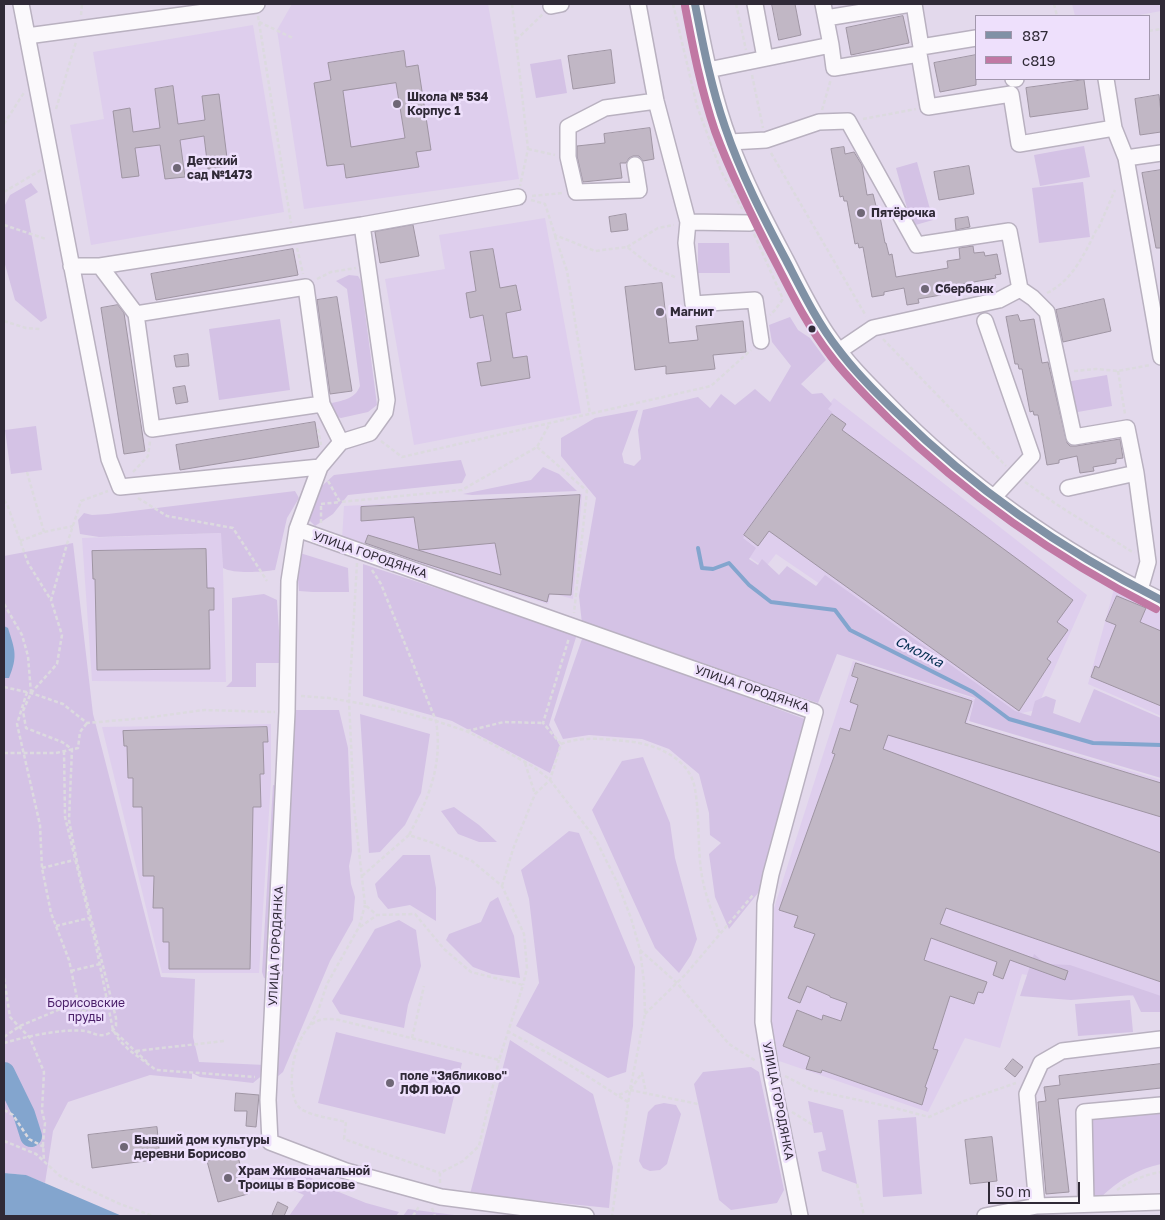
<!DOCTYPE html>
<html>
<head>
<meta charset="utf-8">
<style>
	body { margin:0 }
	#map { position:relative; width:1165px; height:1220px; overflow:hidden; background:#e3d9ec; font-family:"Golos Text",sans-serif }
	canvas { display:block }
	.frame { position:absolute; inset:0; border:5px solid #302a37; pointer-events:none }
	.legend { position:absolute; left:975px; top:15px; width:175px; height:65px; box-sizing:border-box; background:#eee0fc; border:1px solid #a297ad; margin:0; padding:6px 9px; list-style:none; font-size:15px; color:#302a37 }
	.legend li { display:flex; align-items:center; gap:10px; height:25px }
	.legend b { width:25px; border:1px solid #a297ad }
	.scale { position:absolute; left:988px; top:1182px; width:92px; height:22px; box-sizing:border-box; border:2px solid #302a37; border-top:0; padding-left:6px; font-size:15px; line-height:18px; white-space:nowrap; color:#302a37; -webkit-text-stroke:4px #eee0fc; paint-order:stroke }
</style>
</head>
<body>
<div id="map">
<canvas width="1165" height="1220"></canvas>
<div class="frame"></div>
<ul class="legend">
<li><b style="height:6px;background:#8091a5"></b>887</li>
<li><b style="height:6px;background:#c178a4"></b>с819</li>
</ul>
<div class="scale">50 m</div>
</div>
<script>
const ctx = document.querySelector('canvas').getContext('2d');
ctx.lineJoin = 'round';
function fillPath(path, color) { ctx.fillStyle = color; ctx.fill(path, 'evenodd'); }
function strokePath(path, color, width, dash) { ctx.strokeStyle = color; ctx.lineWidth = width; ctx.lineCap = dash ? 'butt' : 'round'; ctx.setLineDash(dash || []); ctx.stroke(path); }
function label(font, color, halo, rows, align = 'center') {
  ctx.font = font + ' "Golos Text",sans-serif'; ctx.lineWidth = 5; ctx.setLineDash([]); ctx.textBaseline = 'middle'; ctx.strokeStyle = halo; ctx.fillStyle = color; for (const [text, x, y, turn = 0] of rows) {
    ctx.save(); ctx.translate(x, y); ctx.rotate((+turn || 0) * Math.PI / 180); ctx.textAlign = isNaN(turn) ? turn : align; if (halo) ctx.strokeText(text, 0, 0); ctx.fillText(text, 0, 0); ctx.restore();
  }
}
fillPath(new Path2D(`
	M292 4H488L519 179 304 209 277 30Z
	M1072 4H1161V11L1134 16H1075Z
	M253 25 284 212 91 245 70 125 104 119 93 52Z
	M545 218 581 413 414 445 385 279 445 269 439 235Z
	M834 398 1087 595 1036 710 1012 715 776 554 765 568 726 541Z
	M582 494 573 599 551 593 548 604 342 540 344 506Z
	M222 533 226 682 92 681 82 538Z
	M1114 589 1161 612V716L1088 684Z
	M853 661 975 699 967 723 1161 780V1002L1022 974 1000 1048 965 1038 928 1112 779 1061 771 1020V958L774 908Z
	M271 724V780L259 973H162L102 727Z`), '#deceed');
fillPath(new Path2D(`
	M561 59 567 93 536 98 530 64Z
	M1084 146 1090 177 1040 186 1034 155Z
	M917 162 933 220 912 226 896 168Z
	M1083 182 1090 237 1039 243 1032 188Z
	M31 183 38 192 25 200 47 318 41 322 15 300 4 261V207L10 195Z
	M698 243H729L730 273H698Z
	M349 275 358 276 361 281 377 405 368 412 341 418 333 416 330 411 332 403C344 400 355 399 360 386L347 289 336 281Z
	M790 317 798 330 810 338 826 360 801 384 812 394 822 393 832 404 828 409 832 412 743 538 756 548 749 559 758 565 762 559 779 575 787 566 816 586 825 575 1015 711 1031 716 1035 701 1046 696 1056 700 1053 713 1080 723 1094 689 1161 718V778L969 721 975 698 837 654 818 703 582 624 579 596 596 498 561 456V438L595 418 638 410 622 454 624 463 634 466 641 459 638 430 643 410 698 397 710 408 721 394 735 405 755 389 770 402 791 366 772 342 769 325Z
	M280 319 290 390 219 400 209 329Z
	M1107 375 1112 406 1072 413 1066 382Z
	M36 426 42 470 11 474 5 430Z
	M461 460 466 475 462 483 348 495 333 514 315 526 307 518 313 494 334 475Z
	M543 467 559 474 577 491 472 495 463 494 531 480Z
	M295 491 299 498 287 518 275 570C262 572 234 574 223 568L221 533 99 537 80 534 78 520 84 513 92 515 108 514Z
	M73 543 93 714 161 977 195 979 193 1037 199 1062 265 1065V1073L253 1083 200 1077 192 1073V1079L150 1075 68 1102 53 1131 45 1183 25 1175 4 1173V556Z
	M300 553 348 568 349 592H313L299 591 297 570Z
	M363 564 577 634 549 725 560 746 550 773 452 721 363 696Z
	M264 594 277 600 281 663H256V687H226L232 681V598Z
	M583 636 810 721 758 893 729 929 715 897 709 854 721 843 710 835 709 813 699 774 669 749 642 739 589 735 563 739 554 720Z
	M295 710H339L348 748 352 851 349 866 351 884 355 897 353 920 330 961 283 1072 277 1077Z
	M360 714 430 734 421 793 405 825 380 852 369 853Z
	M643 757 670 823 675 858 697 939 691 955 679 973 655 948 592 810 622 761Z
	M273 785 278 786 269 980 264 978 262 972Z
	M454 807 479 825 497 842H479L458 834 441 811Z
	M569 831 579 833 635 967 633 1026 626 1072 608 1078 516 1026 539 983 529 899 521 870Z
	M403 855H430L436 888V921L410 905 388 909 378 897 375 884Z
	M498 897 514 936 520 978 492 974 473 967 446 940 449 934 481 922 490 902Z
	M399 920 416 930 421 966 408 1005 404 1028 340 1014 332 1001 375 929Z
	M1034 954 1046 964 1070 965 1161 996V1012H1141L1133 995 1071 1000 1020 996Z
	M1130 1000 1133 1032 1078 1036 1075 1004Z
	M336 1032 462 1063 445 1134 318 1103Z
	M510 1040 593 1094 613 1167 609 1208 470 1194Z
	M751 1067 759 1072 784 1190 777 1203 731 1210 719 1200 694 1084 703 1072Z
	M808 1101 843 1110 857 1184 822 1171 818 1152 826 1150 822 1132 814 1133Z
	M664 1103 676 1105 681 1114 667 1164 660 1170 650 1171 643 1168 639 1161 648 1112 655 1105Z
	M1161 1109V1164C1137 1169 1118 1181 1101 1197H1090V1116Z
	M916 1117 922 1194 883 1197 878 1120Z
	M292 1167 329 1188 366 1203 399 1212 396 1216H289L304 1195 270 1179 271 1168Z
	M408 1209 462 1216H403Z`), '#d4c2e5');
fillPath(new Path2D(`
	M4 626 8 628C15 650 18 656 9 678H4Z
	M4 1173 26 1175 122 1216H4Z`), '#83a5ce');
strokePath(new Path2D(`
	M698 548 702 568 713 569 729 563 749 585 771 602 835 610 850 630 973 692 1009 719 1093 743 1161 745`), '#83a5ce', 4);
strokePath(new Path2D(`
	M4 1073 24 1114 31 1136`), '#83a5ce', 22);
const building = new Path2D(`
	M772 4H795L801 35 779 40Z
	M903 16 909 43 851 55 846 28Z
	M611 50 615 83 573 89 568 56Z
	M404 51 406 67 418 65 431 150 416 152 419 167 346 178 344 164 327 166 314 83 331 80 328 63ZM396 83 405 138 351 147 343 91Z
	M976 55V85L940 92 934 63Z
	M1084 80 1088 109 1030 117 1026 88Z
	M173 86 178 124 205 120 202 96 219 94 228 166 208 169 204 136 180 140 185 177 165 179 160 145 135 148 139 176 122 178 113 111 130 108 133 132 160 128 155 89Z
	M1159 95 1161 113V132L1140 135 1135 99Z
	M650 128 654 159 643 161 639 156H633L629 158 626 163H620L622 178 583 182 577 156V146L605 143 604 134Z
	M844 147 845 154 854 152 862 165 867 195 873 194 876 206H878L885 243H886L889 255 892 254 896 277 948 268 947 261 960 259 959 248 973 246 974 253 984 252 985 256 997 254 1001 274 995 275 996 278 951 286 952 290 941 292V295L918 299 919 303 907 305 904 288 884 292V295L872 297 863 247 859 248 858 243 855 244 847 201H844L843 196 840 197 831 149Z
	M969 166 974 194 939 200 934 172Z
	M1161 170V248H1156L1142 173Z
	M626 214 628 230 611 232 609 217Z
	M968 217 970 227 956 230 955 219Z
	M413 225 419 256 380 263 375 232Z
	M293 249 298 275 156 300 151 274Z
	M493 249 500 288 516 285 521 310 506 313 513 358 527 356 530 378 481 386 477 363 491 361 483 315 470 318 466 293 476 291 470 252Z
	M662 283 669 343 698 340 696 326 743 321 746 352 713 355 715 369 666 374V366L635 370 625 287Z
	M337 297 352 391 330 394 317 300Z
	M1104 299 1111 331 1063 342 1056 310Z
	M118 305 124 313 145 451 124 454 101 308Z
	M1018 315 1020 321 1034 319 1042 363 1048 362 1067 443 1070 446H1076L1120 439 1123 458 1116 459V463L1093 467 1094 471 1080 473 1077 456 1059 460V463L1047 465 1038 415H1034L1033 411 1030 412 1022 369H1019L1018 364H1015L1006 317Z
	M188 354 189 366 176 367 174 356Z
	M185 386 188 402 176 404 173 388Z
	M832 414 846 424 842 430 1073 600 1057 622 1068 630 1047 659 1051 662 1019 711 769 531 758 546 744 535Z
	M315 422 319 447 180 470 176 445Z
	M580 495 571 595 549 594 547 602 414 560 365 543 368 535 501 575 495 543 419 550 414 517 361 521V507Z
	M206 549 207 588H214V610H209L210 669 97 670 95 579H93L92 551Z
	M1117 596 1146 608 1140 622 1161 631V706L1091 677 1095 666 1099 668 1116 625 1106 621Z
	M856 663 972 701 965 723 1161 783V817L888 735 883 749 1161 853V982L946 908 940 924 1068 971 1065 980 1010 960 1003 979 993 975 997 962 931 938 924 960 987 982 983 993 978 992 974 1004 950 996 933 1049 938 1050 925 1087 927 1088 922 1105 822 1070 821 1073 806 1069 810 1057 783 1046 797 1010 822 1020 823 1015 841 1021 847 1003 830 997V996L807 986 800 1003 788 998 815 934 794 927 798 916 779 910 835 754 832 753 840 728 850 731 858 705 850 702 858 678 852 676Z
	M267 727 268 742H263L264 774H260L261 807H253L250 969H169V942H163V908H153L154 876H143L142 807H133V778H128L127 746H124L123 731Z
	M1013 1059 1023 1067 1015 1077 1005 1069Z
	M1161 1064V1088L1058 1099 1069 1192 1046 1194 1038 1102 1046 1101 1044 1087 1060 1085 1059 1076Z
	M236 1093 259 1095 256 1127 246 1126 247 1111H235Z
	M157 1127 160 1159 92 1168 88 1135Z
	M992 1137 997 1181 970 1184 965 1140Z
	M222 1149 226 1150 231 1155 237 1153 248 1194 218 1202 207 1161 213 1160 216 1153Z
	M278 1202 288 1207 284 1216H272Z`);
fillPath(building, '#c1b7c5');
strokePath(building, '#9f95a3', 1);
const minor = new Path2D(`
	M21 4 109 459 120 487 320 467 297 529
	M638 4 656 101 688 222
	M695 4C704 50 713 98 730 142 745 183 766 222 786 260 800 287 813 315 831 340 847 363 866 382 886 402 963 482 1061 552 1161 600
	M755 4 765 58
	M914 4 921 47 976 38
	M551 6 561 4
	M826 18 911 4
	M27 36 256 5 257 4
	M831 45 834 68 919 54 928 107 1011 94 1019 144 1114 128 1106 79
	M708 70 831 45 823 4
	M1013 79H1016
	M1114 128 1126 158 1161 357
	M730 142 766 140 819 122 848 121 917 245 1009 231 1020 289
	M1126 158 1161 153
	M635 165 639 190 576 192 568 157V127L605 108 656 101
	M362 225 518 197
	M71 266H100L362 225 387 400 385 412 370 433 341 442 320 467
	M100 266 136 314 306 287 322 404 341 442
	M136 314 152 429 322 404
	M985 321 1032 456 994 497
	M761 341 755 300 693 304 686 243 688 222 750 223 763 216
	M839 351 873 328 999 300 1020 289 1033 298 1047 312 1074 437 1127 428 1136 473 1148 562 1140 590
	M1068 488 1136 473
	M1086 1203 1084 1112 1161 1105
	M1037 1206 1027 1094 1041 1063 1062 1051 1161 1039
	M586 1216 441 1197 346 1171 270 1142 268 1100 287 712 289 581 297 529 815 712 771 874 765 904 763 1022 772 1077 800 1216
	M985 1216 1037 1206 1161 1202`);
strokePath(minor, '#b9b1c0', 18);
strokePath(new Path2D(`
	M512 4 528 149 520 186
	M673 4 697 106 721 171 742 209
	M736 4 746 50
	M1054 4 1057 16
	M81 15 82 4
	M258 16 291 223
	M259 22 293 38
	M1149 31 1161 29
	M516 40 543 14
	M752 75 763 128
	M56 109 76 42
	M822 110 831 79
	M863 119 916 109
	M4 124 25 91
	M528 149 555 155
	M771 153 866 316
	M4 192 41 170
	M532 196 563 193
	M531 200 545 204 555 235 595 251 627 247 654 268 677 278
	M4 225 46 239
	M754 234 783 299 775 310 770 315
	M555 236 567 271 590 414
	M627 247 658 228 674 225
	M297 248 303 274
	M317 279 331 272 356 268
	M1047 293C1069 282 1080 262 1091 241 1094 236 1094 232 1099 227L1115 190
	M4 321 26 328 40 329
	M883 339 1006 466
	M1074 371 1096 369 1118 371 1150 365
	M1118 371 1125 414
	M318 429 321 445
	M381 441 402 457 711 386 751 350
	M537 447 587 491 574 613
	M27 472 44 532
	M133 472 148 456 150 441
	M328 481 340 502 462 490 537 447 550 423
	M1025 482 1056 504 1134 553
	M138 498 167 516 233 528 267 581
	M4 500 7 504 28 563 51 600 67 544 81 501 108 491
	M321 504 340 502
	M321 506V525
	M20 541 44 532 73 526
	M357 563 349 701 354 806 365 905 377 915 415 914 444 949 471 972 523 985 499 1060 339 1020C328 1018 318 1018 310 1026 294 1040 285 1088 298 1106 304 1115 335 1119 346 1122L344 1139 440 1173
	M372 570 381 584 436 721C443 764 429 798 409 835L433 843 472 861 502 886 524 934 527 968 523 985
	M4 604 22 635 28 656 31 693
	M4 687 31 693 63 704 87 723 145 718 204 710 275 712
	M27 692 17 724 40 825 42 868 51 913 69 960 80 1012 109 1005
	M301 696 329 698 387 708 436 721 466 731 485 740 534 767 550 780 595 838 617 882 631 918 640 950 644 982 645 1014 630 1090 612 1216
	M467 731 504 722 543 723
	M561 744C581 736 605 739 625 741 653 743 690 757 695 789 699 812 698 837 700 861 702 887 711 910 720 934
	M64 751 65 817 95 941 113 1030 120 1041 129 1050 156 1070 255 1077
	M4 753H56L78 748 80 732 87 723
	M525 763 535 794
	M42 868 74 860
	M362 876 409 835
	M502 886 513 849 535 794 550 780 561 744 543 723 569 638
	M56 926 89 918
	M360 927 377 915
	M640 950 677 983 729 1044 756 1061
	M71 971 100 964
	M4 978 10 1017 30 1038 44 1072 42 1111 45 1123 43 1143 44 1161
	M645 1014 686 974 753 895
	M310 1025 318 1011 327 984 359 927 365 905
	M507 1031 568 1064 628 1102
	M116 1033 147 1062
	M4 1037 20 1026 77 1002
	M412 1038 424 986
	M4 1043C24 1037 64 1028 85 1031 92 1032 96 1036 104 1035 109 1034 113 1031 116 1026V1018L77 862 69 820 72 749 62 742 26 728 23 711 31 693 57 664 62 635 51 600
	M136 1051 224 1041
	M785 1076 812 1090 891 1107 929 1117 964 1101 1016 1083
	M630 1090 698 1104
	M619 1095 630 1090 642 1073 646 1093
	M4 1110 13 1115 29 1139 44 1147
	M792 1112 813 1125
	M4 1141 36 1154 60 1176 120 1204 153 1216
	M440 1183V1173L463 1161 479 1146 499 1060
	M857 1184 864 1216
	M1117 1190C1129 1181 1147 1174 1161 1172
	M432 1208 435 1216
	M413 1216 420 1205`), '#dcdadf', 2.5, [4, 2.5]);
strokePath(minor, '#fbf9fc', 15);
strokePath(new Path2D(`
	M695 4C703 45 711 87 725 127 741 174 763 217 786 260 802 291 817 322 838 349 855 372 876 393 897 413 975 490 1064 551 1161 600`), '#8091a5', 8);
strokePath(new Path2D(`
	M685 6C693 48 701 90 715 131 732 177 754 221 777 265 793 296 808 327 830 355 847 378 869 399 890 420 968 497 1058 559 1156 609`), '#c178a4', 8);
for (const [x, y, r, color] of [
	[397,104,5,"#6f6776"],
	[177,168,5,"#6f6776"],
	[861,213,5,"#6f6776"],
	[925,289,5,"#6f6776"],
	[660,312,5,"#6f6776"],
	[812,329,4.5,"#302a37"],
	[390,1083,5,"#6f6776"],
	[124,1147,5,"#6f6776"],
	[228,1178,5,"#6f6776"]
]) { const dot = new Path2D(); dot.arc(x, y, r, 0, 2 * Math.PI); ctx.fillStyle = color; ctx.fill(dot); strokePath(dot, '#eee0fc', 2); }
label('bold 12px', '#302a37', '#eee0fc', [
	["Школа № 534",407,97],
	["Корпус 1",407,111],
	["Детский",187,161],
	["сад №1473",187,175],
	["Пятёрочка",871,213],
	["Сбербанк",935,289],
	["Магнит",670,312],
	["поле \"Зябликово\"",400,1076],
	["ЛФЛ ЮАО",400,1090],
	["Бывший дом культуры",134,1140],
	["деревни Борисово",134,1154],
	["Храм Живоначальной",238,1171],
	["Троицы в Борисове",238,1185]
], 'left');
label('12px', '#302a37', '#eee0fc', [
	["УЛИЦА ГОРОДЯНКА",370,555,19],
	["УЛИЦА ГОРОДЯНКА",752,689,19],
	["УЛИЦА ГОРОДЯНКА",276,946,-87],
	["УЛИЦА ГОРОДЯНКА",778,1101,79]
]);
label('12px', '#4b2069', '#eee0fc', [
	["Борисовские",86,1003],
	["пруды",86,1017]
]);
label('italic 14px', '#052f51', '#eee0fc', [
	["Смолка",919,652,27]
]);
</script>
</body>
</html>
